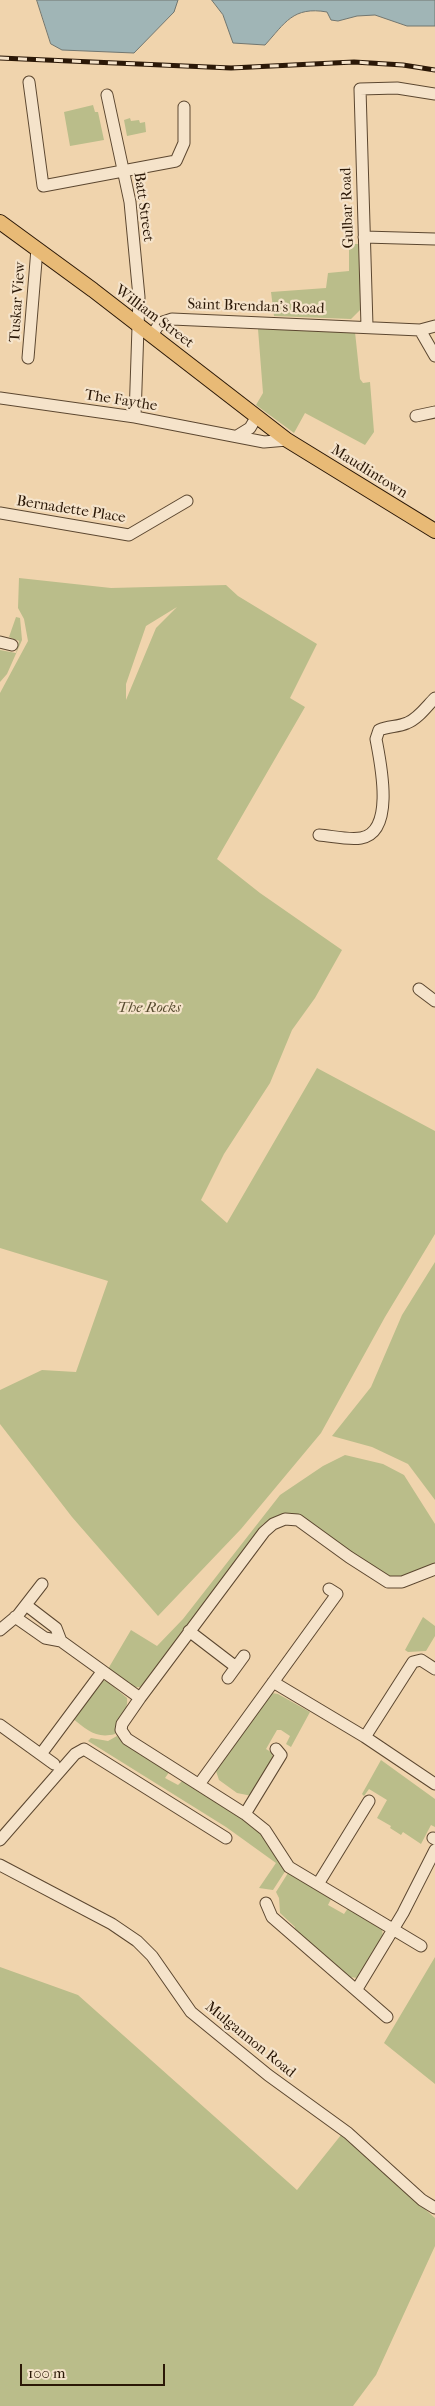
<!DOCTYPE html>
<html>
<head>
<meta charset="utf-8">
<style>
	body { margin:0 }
	#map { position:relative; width:435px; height:2406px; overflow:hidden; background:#f0d4ad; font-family:"IM FELL French Canon",serif }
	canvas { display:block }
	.scale { position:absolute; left:20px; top:2364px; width:145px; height:22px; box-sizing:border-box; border:2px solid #2b1807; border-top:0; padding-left:6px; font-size:15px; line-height:18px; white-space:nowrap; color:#2b1807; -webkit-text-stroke:4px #f5e3ca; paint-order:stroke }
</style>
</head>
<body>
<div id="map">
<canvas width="435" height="2406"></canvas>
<div class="scale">100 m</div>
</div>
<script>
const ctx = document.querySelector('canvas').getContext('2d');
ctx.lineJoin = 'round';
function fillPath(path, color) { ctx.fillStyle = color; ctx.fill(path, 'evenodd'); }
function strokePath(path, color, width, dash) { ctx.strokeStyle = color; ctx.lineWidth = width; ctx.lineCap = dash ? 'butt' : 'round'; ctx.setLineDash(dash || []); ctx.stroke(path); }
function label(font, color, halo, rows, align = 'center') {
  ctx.font = font + ' "IM FELL French Canon",serif'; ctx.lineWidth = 4.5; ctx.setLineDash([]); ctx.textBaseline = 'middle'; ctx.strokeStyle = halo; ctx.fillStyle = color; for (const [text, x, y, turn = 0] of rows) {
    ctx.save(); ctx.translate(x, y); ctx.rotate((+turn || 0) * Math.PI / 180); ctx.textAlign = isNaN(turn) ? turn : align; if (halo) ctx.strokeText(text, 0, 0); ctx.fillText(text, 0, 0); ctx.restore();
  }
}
fillPath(new Path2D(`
	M93 105 95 112H98L104 140 70 146 64 112Z
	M130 118 131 121 139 120 140 123 145 122 146 132 127 136 124 120Z
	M349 244H359L362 308 351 319 274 316 271 292 326 288 328 273 349 271Z
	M258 329 355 332 360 379 363 383 370 382 374 432 365 445 305 413 294 433 256 405 263 393Z
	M19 578 111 588 226 585 238 596 317 644 290 698 305 707 217 859 260 893 342 950 315 998 292 1030 270 1083 224 1154 201 1200 227 1223 317 1068 435 1131V1234L385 1317 321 1433 241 1529 158 1616 72 1517 0 1424V1390L42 1370 76 1372 108 1281 0 1248V693L28 641 24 619 18 608ZM177 607 156 628 126 700V684L146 626Z
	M16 617 20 618 22 640 7 674 0 682V650L16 653 19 641 9 637Z
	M435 1262V1500L408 1464 372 1447 332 1436 371 1387 402 1315Z
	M345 1455 383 1464 404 1475 435 1524V1564C414 1568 412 1581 387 1576L321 1532 274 1519 263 1524 253 1537 144 1684 140 1687 131 1688 108 1669 131 1630 157 1646 183 1619 280 1495 323 1466Z
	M423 1617 435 1626V1636L426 1651 408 1652 405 1650Z
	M103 1680 108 1682 127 1698C129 1711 116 1720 115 1734 96 1739 87 1730 72 1718Z
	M272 1693 278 1694 310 1712 291 1747 286 1744 290 1736 281 1730H277L266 1749 271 1752 274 1759 252 1796 237 1793 219 1780 216 1771Z
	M117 1736 123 1742 170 1771 165 1778 178 1785 184 1779 232 1809 261 1832 286 1870 273 1890 259 1888 276 1863 226 1827 88 1741 91 1738 108 1741Z
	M381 1760 435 1799V1827L431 1825 421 1844 403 1832 401 1835 390 1828 391 1826 377 1818 387 1800 369 1789 364 1796 362 1794Z
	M288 1873 331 1899 328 1905 344 1914 348 1908 382 1929 383 1937 358 1978 349 1977 294 1930 295 1927 280 1913 279 1898 276 1892Z
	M435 1957V2084L384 2043Z
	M0 1967 78 1995 297 2190 341 2135 435 2218V2246L376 2375 353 2406H0Z`), '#babd8a');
const water = new Path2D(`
	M37 0H178L174 12 134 53 62 50 51 44Z
	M212 0H435V26H407L375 15 357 16 338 21 331 20 327 12C293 6 285 23 265 45L233 43 223 15Z`);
fillPath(water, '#a0b5b6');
strokePath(water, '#717670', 1);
const minor = new Path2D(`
	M29 82 43 186 176 161 184 143V107
	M107 95 130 202 139 297 135 417
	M364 237 435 239
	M367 326 360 89 397 88 435 94
	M420 330 435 356
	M152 335 160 323 172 319 420 330 435 326
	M28 358 37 249
	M0 398 135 417 264 442 287 440
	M416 416 435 412
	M237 436 250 428 257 416
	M0 513 129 535 187 501
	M0 642 12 645
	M319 835C332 836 348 840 361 838 396 832 380 761 376 739L379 730C389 726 398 727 407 723 418 719 427 706 435 698
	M419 989 435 1001
	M26 1605 56 1628 61 1641
	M15 1617 45 1638 61 1641 140 1698 264 1532 273 1524 285 1519 298 1520 349 1557 388 1582H402L435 1569
	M0 1630 18 1615 42 1584
	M189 1631 236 1667
	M228 1678 244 1656
	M273 1682 365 1737 413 1662 421 1660 435 1669
	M140 1698 122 1724 121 1730 127 1739 245 1814 265 1830 289 1867 421 1946
	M0 1725 54 1764
	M365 1737 435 1784
	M41 1754 102 1672
	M200 1783 337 1594 329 1589
	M245 1814 281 1755 276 1749
	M433 1838 435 1839
	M0 1840 75 1754 84 1749 226 1838
	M0 1865 112 1924 137 1941 152 1956 191 2012 268 2075 348 2133 422 2200 435 2208
	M318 1884 369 1801
	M266 1903 272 1917 387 2017
	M357 1989 403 1913 435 1850`);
const major = new Path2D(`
	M0 222 93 290 287 440 435 531`);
strokePath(minor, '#5c4730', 13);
strokePath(major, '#2b1807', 16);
strokePath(minor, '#f5e3ca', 11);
strokePath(major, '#e8ba76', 14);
const rail = new Path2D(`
	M0 58 231 68 354 62 403 65 435 70`);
strokePath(rail, '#2b1807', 5);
strokePath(rail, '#f5e3ca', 3, [9]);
label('15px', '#2b1807', '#f5e3ca', [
	["Batt Street",143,207,82],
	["Gulbar Road",348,208,-92],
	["Tuskar View",18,302,-86],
	["Saint Brendan's Road",256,307,2],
	["William Street",154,317,37],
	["The Faythe",121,401,9],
	["Maudlintown",369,472,32],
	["Bernadette Place",71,510,9],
	["Mulgannon Road",250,2040,39]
]);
label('italic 15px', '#564a2e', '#f5e3ca', [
	["The Rocks",149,1008]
]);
</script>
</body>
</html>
